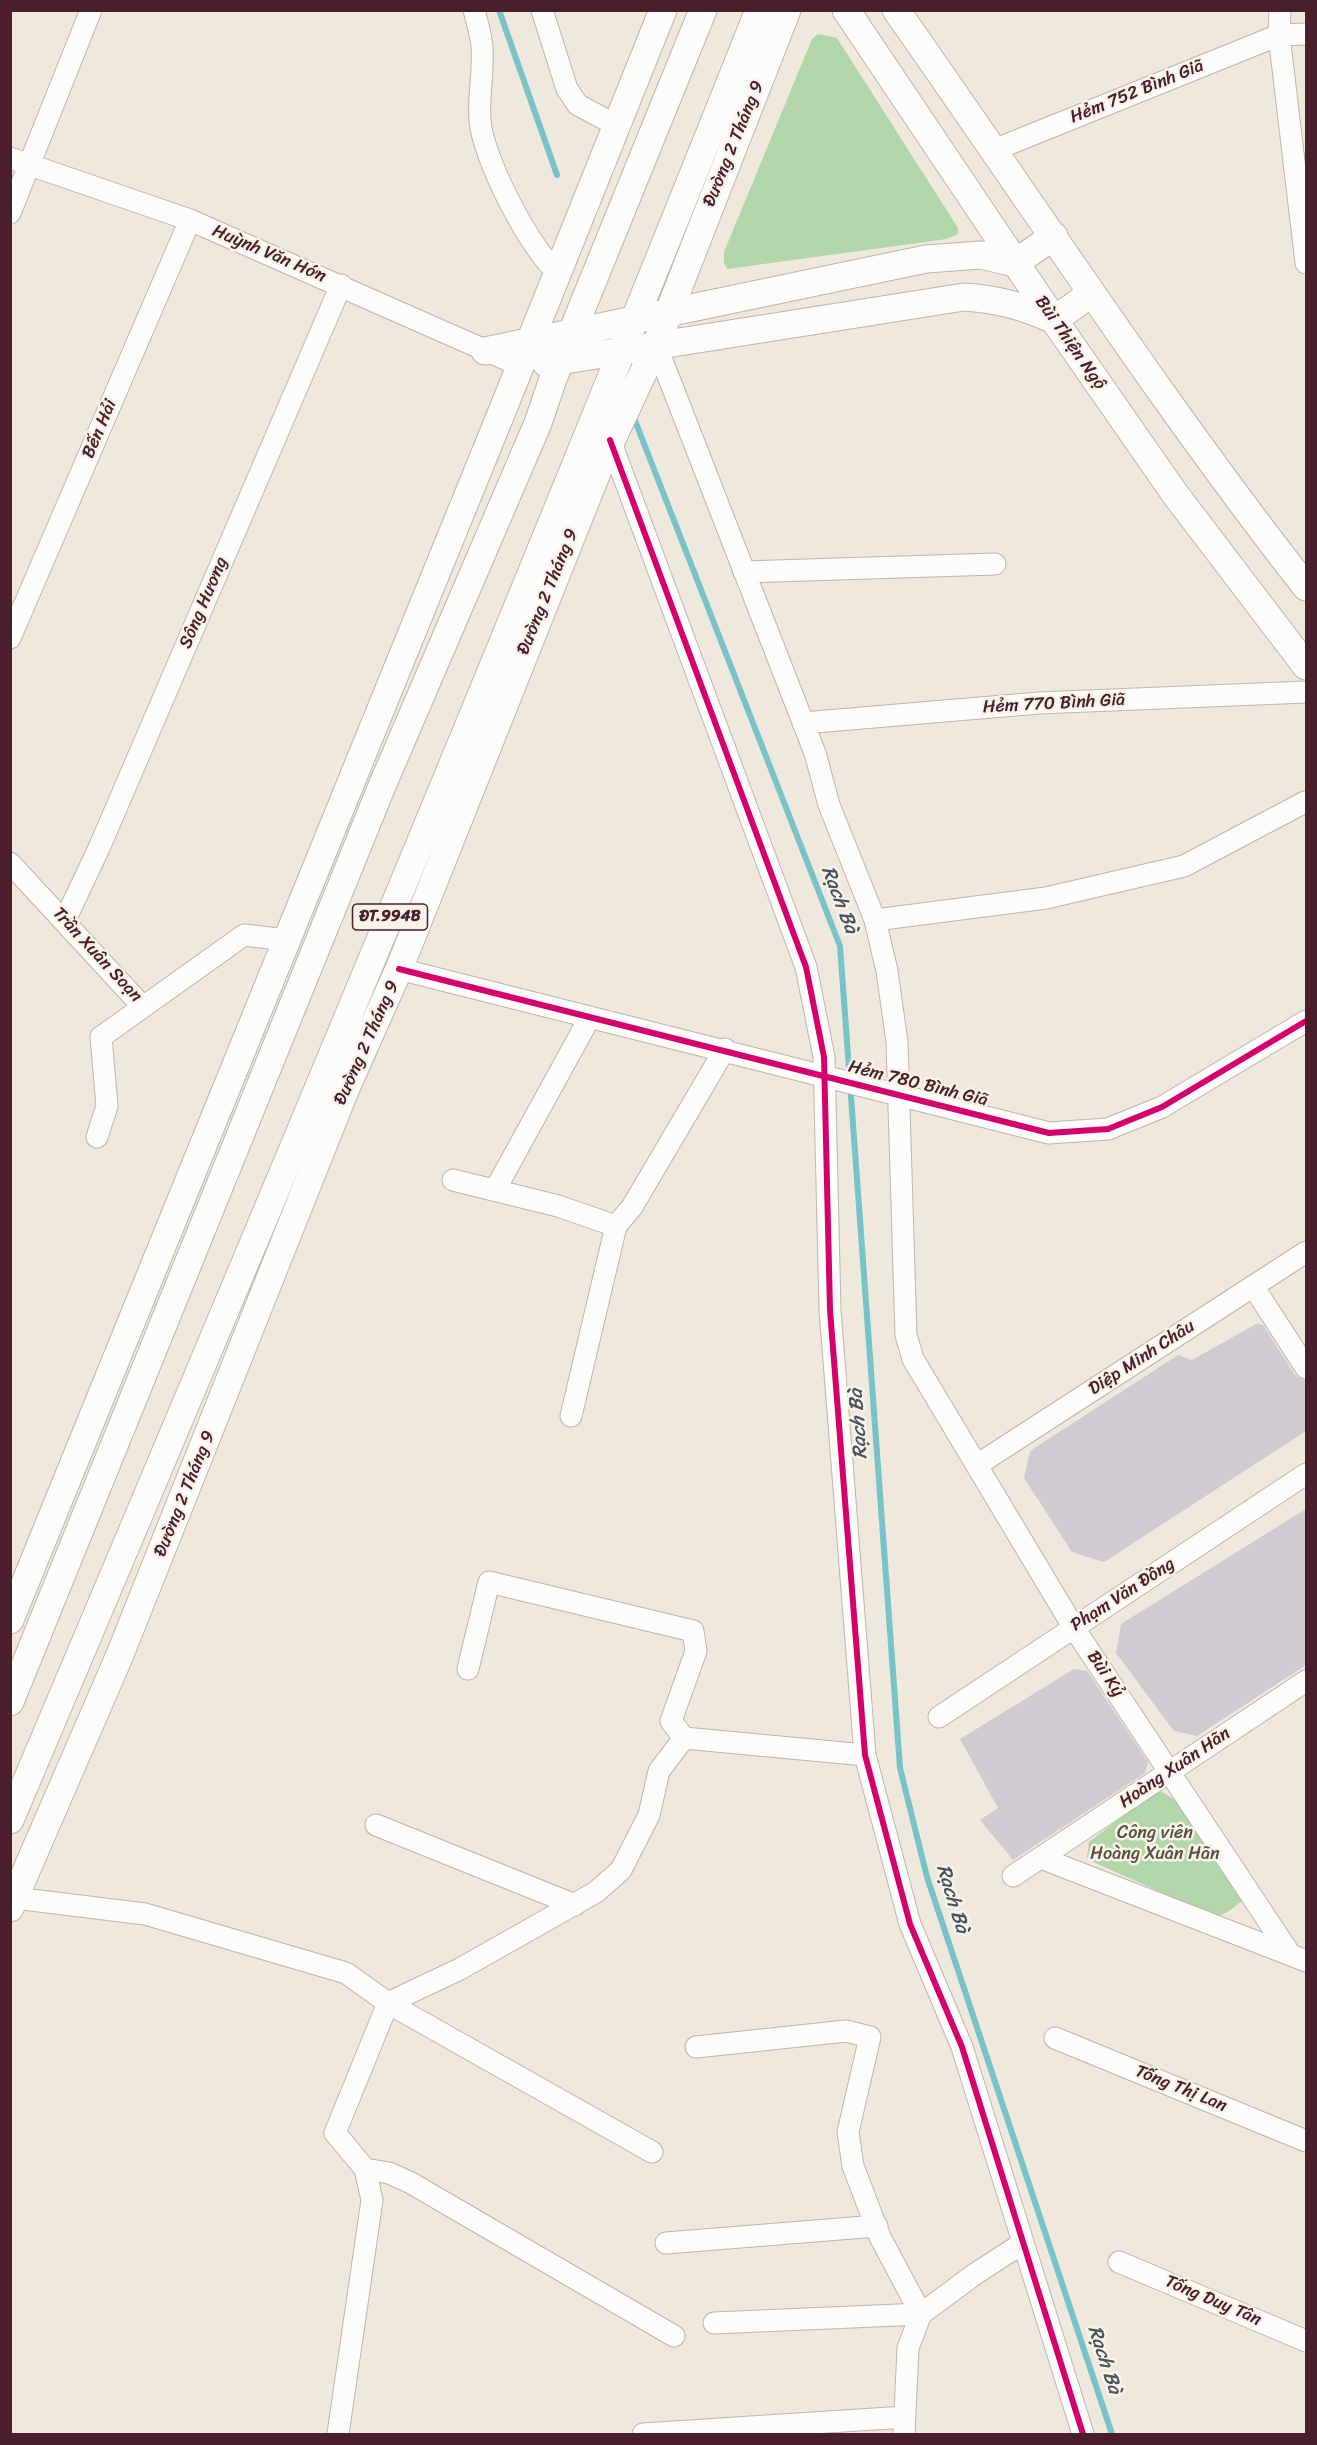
<!DOCTYPE html>
<html>
<head>
<meta charset="utf-8">
<style>
	body { margin:0 }
	#map { position:relative; width:1317px; height:2445px; overflow:hidden; background:#eee8dd; font-family:Sriracha,sans-serif }
	canvas { display:block }
	.frame { position:absolute; inset:0; border:12px solid #4a1f2b; pointer-events:none }
</style>
</head>
<body>
<div id="map">
<canvas width="1317" height="2445"></canvas>
<div class="frame"></div>
</div>
<script>
const ctx = document.querySelector('canvas').getContext('2d');
ctx.lineJoin = 'round';
function fillPath(path, color) { ctx.fillStyle = color; ctx.fill(path, 'evenodd'); }
function strokePath(path, color, width, dash) { ctx.strokeStyle = color; ctx.lineWidth = width; ctx.lineCap = dash ? 'butt' : 'round'; ctx.setLineDash(dash || []); ctx.stroke(path); }
function label(font, color, halo, rows, align = 'center') {
  ctx.font = font + ' Sriracha,sans-serif'; ctx.lineWidth = 5; ctx.setLineDash([]); ctx.textBaseline = 'middle'; ctx.strokeStyle = halo; ctx.fillStyle = color; for (const [text, x, y, turn = 0] of rows) {
    ctx.save(); ctx.translate(x, y); ctx.rotate((+turn || 0) * Math.PI / 180); ctx.textAlign = isNaN(turn) ? turn : align; if (halo) ctx.strokeText(text, 0, 0); ctx.fillText(text, 0, 0); ctx.restore();
  }
}
fillPath(new Path2D(`
	M818 34 837 38 958 228V234L947 239 727 269 724 263V252L812 39Z
	M1158 1789 1176 1801 1242 1901 1229 1911 1217 1917 1093 1862 1087 1857 1089 1842Z`), '#b2d6aa');
strokePath(new Path2D(`
	M499 10 557 175
	M634 418 840 946 900 1768 927 1877 1112 2434`), '#77c3c7', 6);
fillPath(new Path2D(`
	M1256 1324 1263 1325 1295 1375 1306 1381V1431L1104 1562 1072 1552 1024 1478 1030 1451 1178 1355 1192 1360Z
	M1306 1509V1665L1197 1736 1174 1731 1116 1653 1121 1624Z
	M1074 1669 1087 1671 1148 1762 1145 1773 1013 1860 980 1820 998 1808 960 1739Z`), '#d0cad1');
const minor = new Path2D(`
	M474 10C477 22 481 35 482 46 484 71 478 95 480 120 482 156 530 250 558 273
	M542 10 567 89 578 105 616 125
	M1280 10 1279 35 1306 263
	M994 150 1279 35 1306 34
	M10 158 190 220 521 366
	M10 213 91 10
	M656 345 815 753 829 805 875 920 887 971 897 1042 906 1335 913 1359 1074 1628 1290 1954
	M610 440 806 967 824 1057 830 1310 865 1755 910 1924 962 2047 1083 2434
	M744 572 995 564
	M10 638 190 220
	M803 723 1039 703 1306 692
	M10 863 143 1007 244 935 287 940
	M65 920 99 848 341 285
	M875 920 1046 898 1184 866 1305 802
	M399 969 1049 1133 1108 1129 1162 1107 1306 1021
	M97 1137 107 1106 101 1037 143 1007
	M453 1180 558 1206 616 1226
	M495 1190 590 1017
	M1253 1286 1306 1368
	M571 1416 616 1226 632 1207 725 1049
	M977 1465 1306 1252
	M468 1669 489 1582 693 1631 696 1651 671 1721 684 1738 865 1755
	M939 1717 1306 1474
	M376 1825 575 1905
	M1041 1858 1306 1961
	M1013 1876 1306 1681
	M15 1898 145 1914 346 1973 388 2003 652 2152
	M1055 2038 1306 2141
	M696 2047 846 2031 870 2037 848 2132 853 2166 880 2237 921 2314 714 2323
	M365 2169 389 2173 411 2183 674 2336
	M666 2243 877 2226
	M1119 2262 1306 2341
	M338 2434 372 2200 365 2169 335 2133 388 2003 460 1969 596 1892 621 1870 649 1815 659 1771 684 1738
	M643 2434 905 2417
	M904 2434 908 2348 921 2314 975 2274 1023 2243`);
const major = new Path2D(`
	M846 10 1054 320 1175 494 1306 666
	M896 10C1032 203 1161 402 1306 587
	M485 351 926 259 981 255 1015 263 1054 236
	M546 363 964 297C997 299 1023 306 1054 320L1092 293
	M10 1620 503 409 663 10
	M10 1702 382 786 538 423 553 379 703 10
	M10 1820C265 1219 517 617 759 10
	M10 1908 119 1657 346 1088 399 969 600 465 656 345 787 10`);
strokePath(minor, '#beb5af', 23);
strokePath(major, '#beb5af', 29);
strokePath(minor, '#fcfcfa', 21);
strokePath(major, '#fcfcfa', 27);
strokePath(new Path2D(`
	M610 440 806 967 824 1057 830 1310 865 1755 910 1924 962 2047 1083 2434
	M399 969 1049 1133 1108 1129 1162 1107 1306 1021`), '#d6006c', 6);
for (const [x, y, w] of [
	[390,917,75]
]) { const box = new Path2D(); box.roundRect(x - w / 2, y - 13, w, 26, 4.5); ctx.fillStyle = '#f7f3e8'; ctx.fill(box); strokePath(box, '#4a1f2b', 1.5); }
label('bold 16px', '#4a1f2b', null, [
	["ĐT.994B",390,917]
]);
label('18px', '#4a1f2b', '#f7f3e8', [
	["Hẻm 752 Bình Giã",1137,92,-22],
	["Đường 2 Tháng 9",734,144,-68],
	["Huỳnh Văn Hớn",269,254,23],
	["Bùi Thiện Ngộ",1070,343,55],
	["Bến Hải",100,429,-67],
	["Đường 2 Tháng 9",548,592,-68],
	["Sông Hương",204,603,-67],
	["Hẻm 770 Bình Giã",1054,704,-3],
	["Trần Xuân Soạn",97,955,47],
	["Đường 2 Tháng 9",367,1043,-66],
	["Hẻm 780 Bình Giã",918,1084,14],
	["Diệp Minh Châu",1142,1358,-33],
	["Đường 2 Tháng 9",185,1494,-68],
	["Phạm Văn Đồng",1123,1595,-33],
	["Bùi Kỷ",1105,1674,56],
	["Hoàng Xuân Hãn",1175,1768,-34],
	["Tống Thị Lan",1181,2089,22],
	["Tống Duy Tân",1213,2301,23]
]);
label('18px', '#5a5145', '#f7f3e8', [
	["Công viên",1155,1833],
	["Hoàng Xuân Hãn",1155,1854]
]);
label('italic 20px', '#48535e', '#f7f3e8', [
	["Rạch Bà",839,900,69],
	["Rạch Bà",859,1424,-94],
	["Rạch Bà",952,1899,73],
	["Rạch Bà",1104,2360,72]
]);
</script>
</body>
</html>
